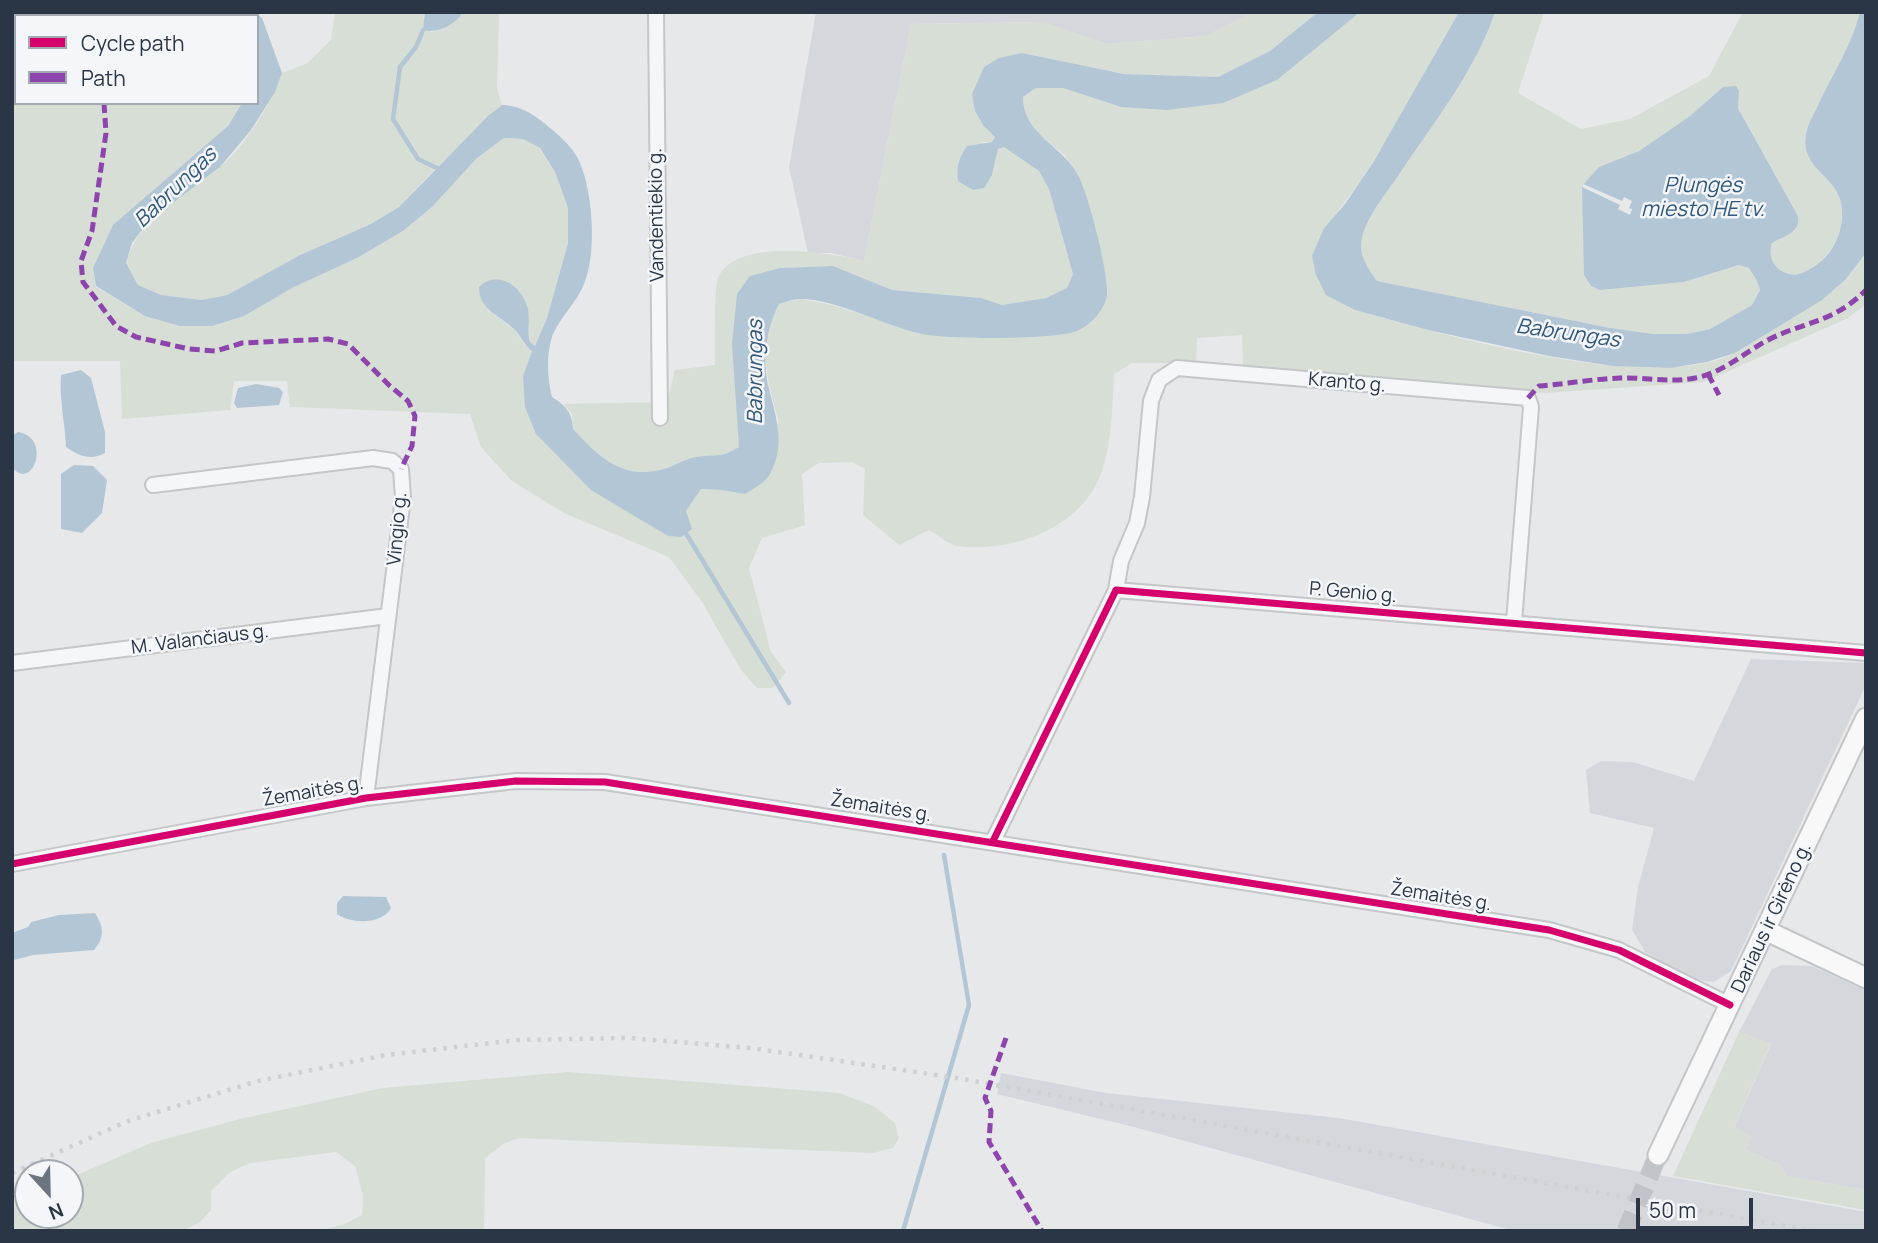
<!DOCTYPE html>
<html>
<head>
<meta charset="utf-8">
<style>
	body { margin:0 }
	#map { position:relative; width:1878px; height:1243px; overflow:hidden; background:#e6e8ea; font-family:Manrope,sans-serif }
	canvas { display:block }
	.frame { position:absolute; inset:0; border:14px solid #2a3646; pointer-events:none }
	.legend { position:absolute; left:14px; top:14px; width:245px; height:91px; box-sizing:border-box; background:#f4f6f9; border:2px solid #a3a9b1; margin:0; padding:9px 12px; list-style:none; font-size:21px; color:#2a3646 }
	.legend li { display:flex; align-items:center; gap:14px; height:35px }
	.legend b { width:35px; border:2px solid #a3a9b1 }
	.north { position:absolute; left:14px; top:1159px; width:70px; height:70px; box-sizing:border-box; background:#f4f6f9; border:2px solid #a3a9b1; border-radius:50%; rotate:158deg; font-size:19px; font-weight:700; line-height:28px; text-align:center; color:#2a3646 }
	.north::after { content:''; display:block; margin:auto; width:24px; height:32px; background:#6c747f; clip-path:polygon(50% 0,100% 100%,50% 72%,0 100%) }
	.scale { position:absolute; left:1636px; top:1198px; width:117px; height:32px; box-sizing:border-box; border:4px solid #2a3646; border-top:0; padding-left:9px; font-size:21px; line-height:24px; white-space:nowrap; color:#2a3646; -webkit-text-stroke:5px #f4f6f9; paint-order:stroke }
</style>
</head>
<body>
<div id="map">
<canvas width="1878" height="1243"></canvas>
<div class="frame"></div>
<ul class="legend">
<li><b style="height:9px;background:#d6006c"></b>Cycle path</li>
<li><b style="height:9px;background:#8e44ad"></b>Path</li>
</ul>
<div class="north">N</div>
<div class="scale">50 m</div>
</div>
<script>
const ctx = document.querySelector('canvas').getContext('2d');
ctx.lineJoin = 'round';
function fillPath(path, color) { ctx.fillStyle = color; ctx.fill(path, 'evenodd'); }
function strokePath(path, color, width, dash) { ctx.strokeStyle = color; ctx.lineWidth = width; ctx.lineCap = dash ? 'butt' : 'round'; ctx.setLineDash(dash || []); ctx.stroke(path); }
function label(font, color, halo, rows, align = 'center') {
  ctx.font = font + ' Manrope,sans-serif'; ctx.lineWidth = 5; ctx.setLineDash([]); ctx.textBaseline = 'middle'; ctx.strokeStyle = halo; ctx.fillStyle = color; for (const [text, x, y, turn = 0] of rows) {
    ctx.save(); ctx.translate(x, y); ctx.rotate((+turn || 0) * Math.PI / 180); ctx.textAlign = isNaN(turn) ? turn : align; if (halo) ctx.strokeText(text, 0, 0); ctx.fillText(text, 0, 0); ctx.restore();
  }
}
fillPath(new Path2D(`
	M816 12H1254L1206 36 1106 44 1043 22 911 24 864 261 831 253H808L789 167Z
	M1751 659 1866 663V685L1731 971 1714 982 1704 981 1683 975 1645 952 1632 930 1638 887 1654 828 1590 813 1586 770 1601 761 1633 762 1694 781Z
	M1782 965 1812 966 1866 991V1190L1786 1176 1780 1165 1746 1150 1734 1127 1771 1044 1739 1032 1772 969Z
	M1001 1073 1106 1093 1339 1118 1866 1212V1231H1514L1134 1127 997 1094Z`), '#d4d8dd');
fillPath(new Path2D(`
	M335 12H425L423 17 431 32C444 28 455 24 463 12H499L497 88 502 105 435 169 399 207 371 224 300 255 227 295 203 300 161 295 138 285 126 263C142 212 180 199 219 168 244 148 272 103 282 73L308 63 331 40Z
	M1254 12H1318L1270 51 1218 77 1124 74 1022 53 984 67C970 100 967 110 995 136L993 142H982L992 175 998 149 1004 147 1039 171 1049 188 1073 274 1067 288 1046 298 1002 305 981 298 892 290 833 266 780 268 738 413 739 447C716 461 714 452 692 458 683 460 675 465 667 468 624 482 600 458 573 429L572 414 564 404 667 402 675 370 715 365C715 350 714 287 718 278 736 237 829 253 864 261L911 24 1044 22 1106 44 1206 36Z
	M1360 12H1459C1415 85 1380 164 1324 228L1355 310C1444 335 1652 395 1735 353 1749 346 1761 334 1774 325 1803 303 1833 280 1863 258L1866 253V304L1848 318 1704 382 1545 393 1243 367 1242 335 1197 338 1196 363H1132L1114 374C1112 408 1112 455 1096 485 1074 527 1018 549 973 547 969 547 962 547 957 546 948 544 938 535 929 530L899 545 863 515 865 469 852 462 819 463 802 474 805 525 762 538 749 568 771 652 786 672 773 688H757L741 670 702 602 669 557 564 513 512 481 481 447 470 414 290 407 287 381H234L230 410 122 419 120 361H12V80L16 79V103H242L228 126 174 173 100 254 93 268 96 287 145 316 292 288 357 258 403 231 432 207 477 158 504 138 524 139 539 148 555 172 568 208V243L547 318 535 346 530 343 528 321 487 309 515 330 524 344 532 351 523 376 648 523 668 536 701 489 721 490 745 494 779 421C766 380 758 344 779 304L800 299 832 305 926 334 955 337 1079 330 1066 156C1046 140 1024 125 1023 98L1036 88H1063L1121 107 1166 110 1345 24Z
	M1495 12H1544L1518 93 1581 129 1630 119 1709 76 1743 12H1860C1852 45 1832 75 1818 105 1815 113 1809 121 1807 130 1797 166 1833 174 1840 199 1847 223 1835 252 1815 265 1807 271 1797 278 1786 273 1773 268 1768 256 1772 243L1796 230 1798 216 1738 107 1739 91 1723 87 1690 116 1639 151 1599 167 1584 275 1591 286 1600 290 1684 282 1740 265 1749 268 1756 279 1760 290 1752 305 1710 329 1687 334H1653L1610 328 1377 281C1368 268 1358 255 1362 238 1368 214 1387 193 1400 173 1434 122 1476 70 1495 12Z
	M1739 1032 1771 1043 1734 1126 1752 1137 1746 1150 1780 1165 1787 1176 1866 1190V1210L1673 1176Z
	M568 1072 839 1093 874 1106 895 1123 899 1138 893 1148 873 1153 519 1138 503 1144 485 1158 484 1231H319L345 1224 362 1215 363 1195 355 1166 336 1152 250 1163 230 1172 211 1191V1210L199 1223 181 1231H12V1203L28 1196V1215H70V1178L151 1143 240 1119 383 1088Z`), '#d7ded5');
fillPath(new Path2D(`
	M221 12H255L262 18 282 73 275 92 251 130 220 167 149 221 132 243 126 263 138 285 161 295 202 300 227 295 300 255 371 224 399 207 488 116 502 105C524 105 541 120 557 134 567 143 575 151 580 163 593 194 597 253 584 284 577 302 561 316 553 334 546 353 547 377 552 397 566 406 572 412 573 429 600 458 624 482 667 468 675 465 683 460 692 458 713 452 716 461 739 447L732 344 737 294 750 276 780 268 833 266 892 290 981 298 1002 305 1046 298 1067 288 1073 274 1049 189 1039 171 1004 147 998 149 992 175 984 188 973 190 958 181C956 167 959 157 967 146L992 142 995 137 983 125 975 111 972 94 984 67 999 58 1022 53 1124 74 1218 77 1270 51 1318 12H1360L1277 80 1223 103 1166 110 1121 107 1063 88H1036L1023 97C1023 135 1064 146 1079 177 1089 198 1107 267 1107 291 1108 307 1091 325 1077 331 1052 340 956 339 928 335 889 329 839 299 800 299 794 299 786 302 779 304 766 329 762 360 769 389 776 417 786 445 770 474 766 482 753 489 745 494L721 490 701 489 686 511 692 529 681 537 668 536 591 490 536 434 525 407 523 376 532 351C524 345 521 336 514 329 499 315 479 310 479 287 498 268 523 287 528 309 530 320 527 331 530 342L535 346 547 318 568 243V208L555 172 540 148 523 139 504 138 477 158 432 207 403 231 357 258 292 288 244 316 212 326H180L145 316 96 286 93 268 113 225 228 126 242 103H257V16H229Z
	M425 12H463C455 25 438 34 423 30Z
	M1459 12H1495C1476 70 1434 122 1400 173 1387 193 1368 214 1362 238 1358 255 1368 268 1377 281L1610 328 1653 334H1687L1710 329 1752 305 1760 290 1756 279 1749 268 1739 265 1684 282 1600 290 1591 286 1584 275 1582 186 1599 167 1639 151 1690 116 1723 87 1736 86 1739 91 1738 108 1798 216C1801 233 1784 236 1772 243 1768 256 1773 268 1786 273 1797 278 1807 271 1816 265 1836 252 1847 222 1840 199 1833 174 1797 166 1807 130 1809 121 1815 113 1818 105 1832 75 1852 45 1860 12H1866V253L1845 280 1822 300 1735 353 1707 362 1670 368 1613 366 1549 356 1428 330 1355 310 1326 295 1316 275 1312 256 1324 228 1345 204 1374 161Z
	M81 370 91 378 105 432V453C91 461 79 456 66 447 65 423 59 398 61 375Z
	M256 384 279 388 283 392 279 405 237 408 234 403 238 388Z
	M18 432C53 438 32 493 12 467V436Z
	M74 465 93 466 107 480 102 513 82 533 61 529V474Z
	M343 896 386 897 391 908C382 925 350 924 337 914V903Z
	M95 913C104 928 105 937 94 950L33 955 14 960 12 933 28 927 31 922 59 915Z`), '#b3c6d6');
fillPath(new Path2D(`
	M1583 184 1622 201 1624 197 1632 201 1629 208 1632 209 1630 215 1618 209 1620 205 1582 187Z`), '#e6e8ea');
strokePath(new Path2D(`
	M423 30 416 47 400 67 393 119 418 159 439 169
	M684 530 789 703
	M903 1231 969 1005 944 855`), '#b3c6d6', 4.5);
strokePath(new Path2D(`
	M1626 1231 1658 1155`), '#c0c4c9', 19, [19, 10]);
const minor = new Path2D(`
	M656 12 660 418
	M153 485 373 458 392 461 401 469 403 498 366 798
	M1116 590 1121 561 1137 523 1142 497 1151 401 1159 380 1177 368 1528 398 1531 407 1514 622
	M12 663 388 616
	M993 841 1116 590 1866 653
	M12 864 366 798 516 781 605 782 1549 930 1619 950 1730 1005`);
const secondary = new Path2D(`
	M1767 931 1866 978
	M1658 1155 1866 718`);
strokePath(minor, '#c4c6c8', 18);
strokePath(secondary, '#c4c6c8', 23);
strokePath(minor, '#f5f6f7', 14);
strokePath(secondary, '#f8f8f8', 19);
strokePath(new Path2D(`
	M12 1173 128 1121 258 1081 386 1055 518 1040 628 1038 751 1048 957 1078 1815 1231`), '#ced0d2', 4.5, [3.5, 7]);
strokePath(new Path2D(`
	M110 16 111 12
	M104 103 106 133 92 231 81 261 83 282 116 326 136 337 189 349 216 351 242 343 328 339 348 344 390 386 408 401 415 416 412 446 401 469
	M1708 374 1719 395
	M1528 398 1539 386C1566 384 1593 379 1620 378 1643 377 1673 383 1695 378 1722 373 1743 354 1766 341 1804 321 1832 324 1866 290
	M1006 1038 985 1098 991 1111 989 1142 1042 1231`), '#8e44ad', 5, [10, 5]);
strokePath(new Path2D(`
	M993 841 1116 590 1866 653
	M12 864 366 798 516 781 605 782 1549 930 1619 950 1730 1005`), '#d6006c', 7);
label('19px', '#2a3646', '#f4f6f9', [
	["Vandentiekio g.",657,215,-91],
	["Kranto g.",1347,383,5],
	["Vingio g.",398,529,-85],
	["P. Genio g.",1353,593,5],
	["M. Valančiaus g.",200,640,-7],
	["Žemaitės g.",313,792,-10],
	["Žemaitės g.",881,808,9],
	["Žemaitės g.",1441,897,9],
	["Dariaus ir Girėno g.",1772,918,-65]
]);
label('italic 21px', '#32587c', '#f4f6f9', [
	["Plungės",1703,186],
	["miesto HE tv.",1703,210],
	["Babrungas",176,188,-44],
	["Babrungas",1568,334,8],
	["Babrungas",756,372,-90]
]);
</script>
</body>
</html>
